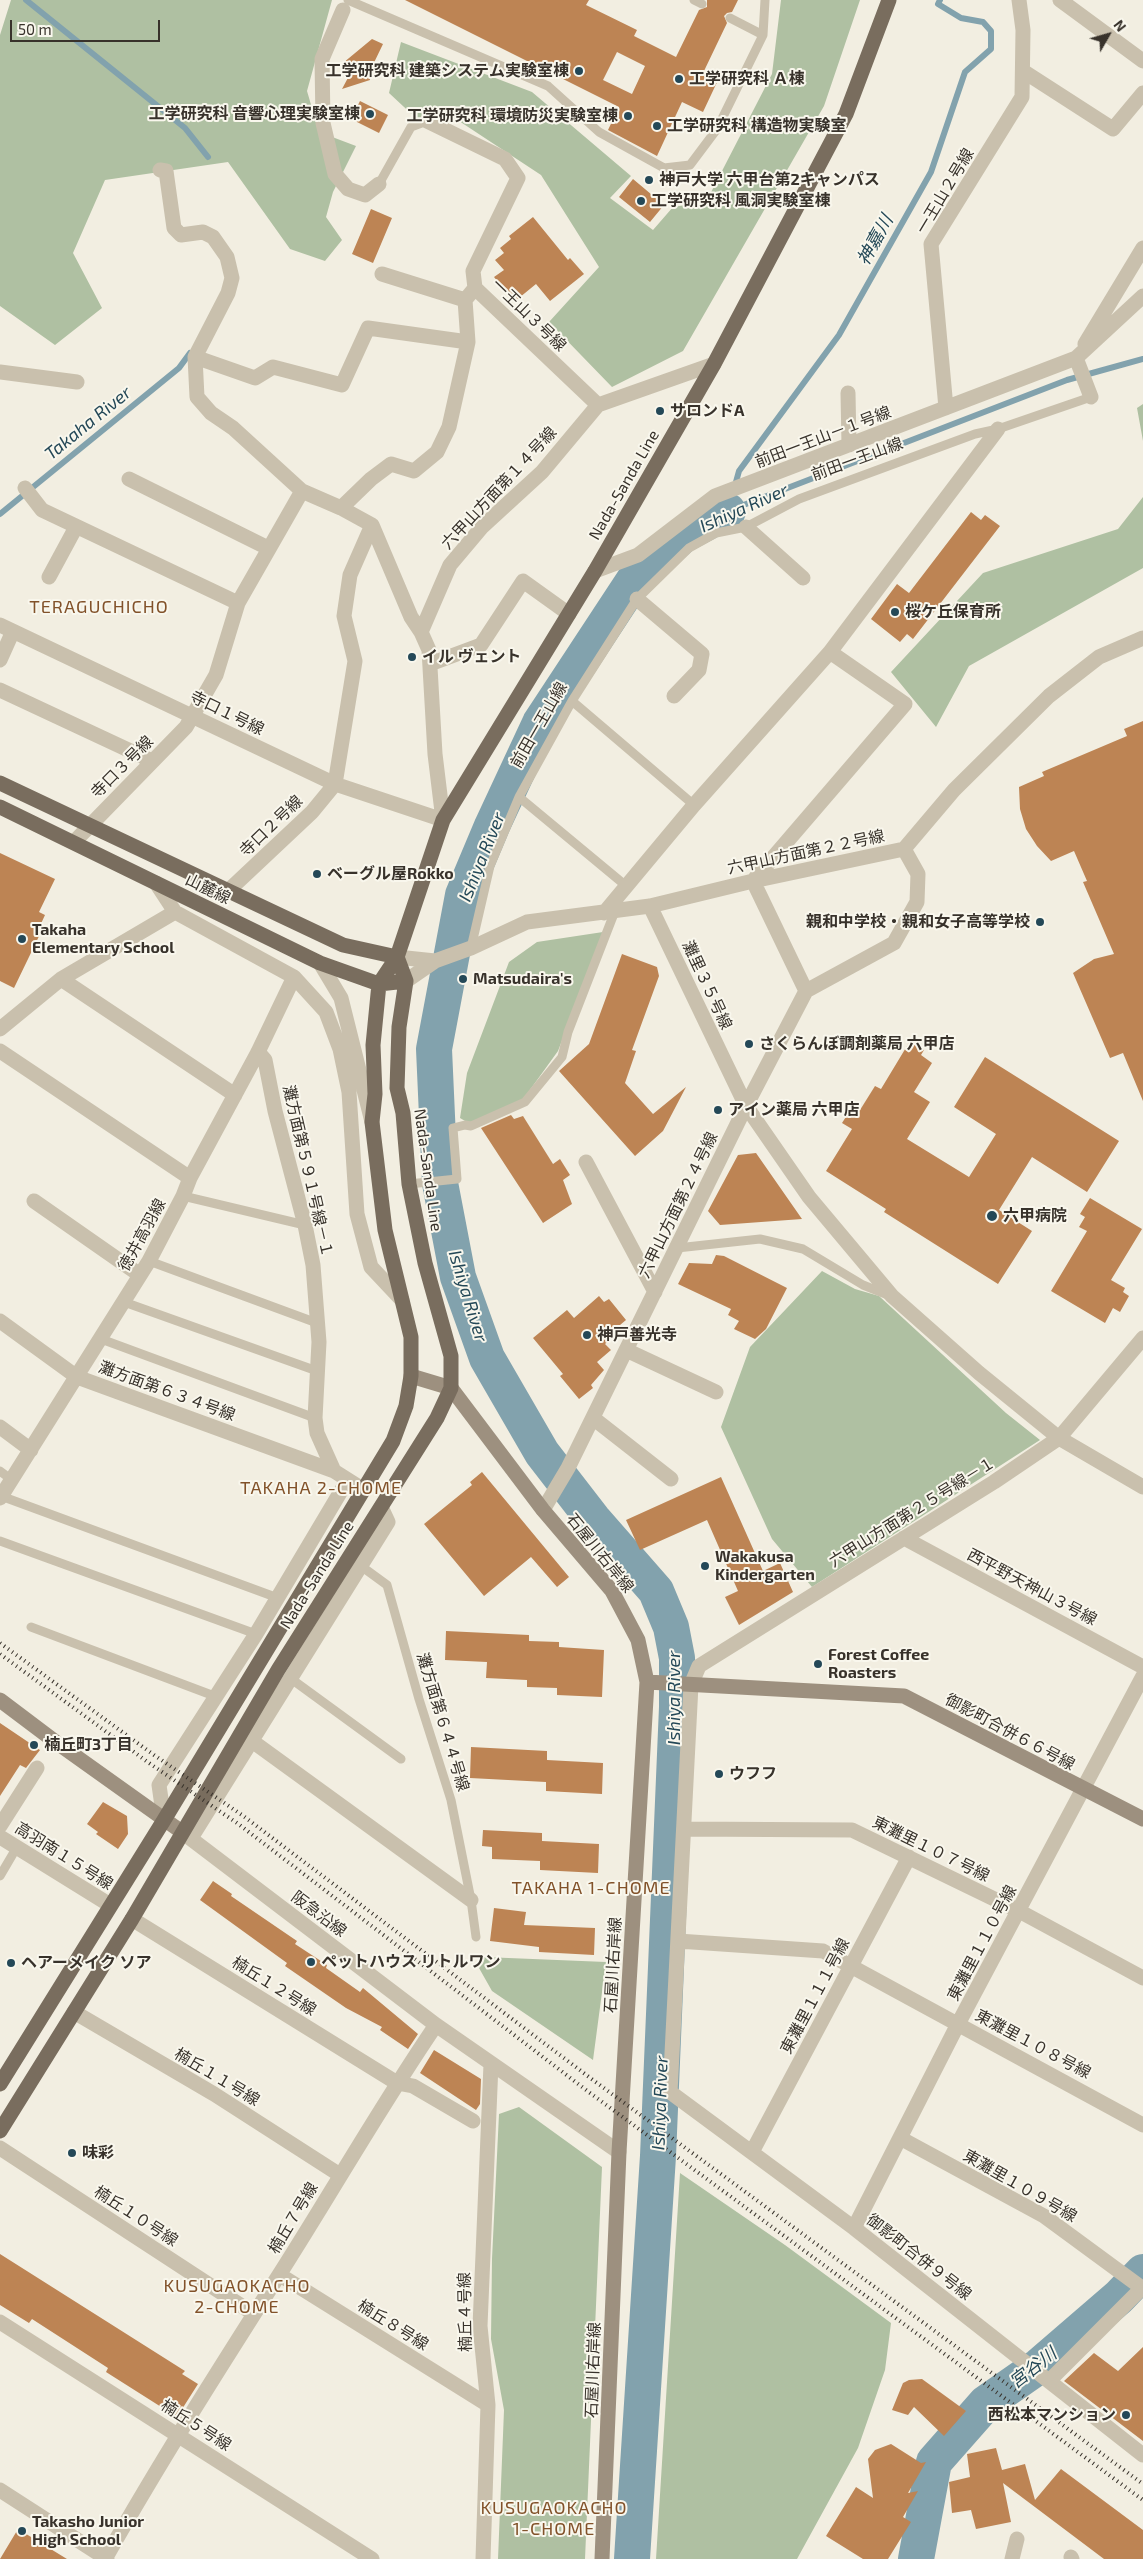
<!DOCTYPE html>
<html>
<head>
<meta charset="utf-8">
<style>
	body { margin:0 }
	#map { position:relative; width:1143px; height:2559px; overflow:hidden; background:#f2eee1; font-family:"Exo 2",sans-serif }
	canvas { display:block }
	.north { position:absolute; left:1083px; top:10px; width:50px; height:50px; -webkit-text-stroke:4px #f9f7ed; paint-order:stroke; rotate:52deg; font-size:14px; font-weight:700; line-height:20px; text-align:center; color:#38322b }
	.north::after { content:''; display:block; margin:auto; width:18px; height:22px; background:#38322b; clip-path:polygon(50% 0,100% 100%,50% 72%,0 100%) }
	.scale { position:absolute; left:10px; top:20px; width:150px; height:22px; box-sizing:border-box; border:2px solid #38322b; border-top:0; padding-left:6px; font-size:15px; line-height:18px; white-space:nowrap; color:#38322b; -webkit-text-stroke:4px #f9f7ed; paint-order:stroke }
</style>
</head>
<body>
<div id="map">
<canvas width="1143" height="2559"></canvas>
<div class="north">N</div>
<div class="scale">50 m</div>
</div>
<script>
const ctx = document.querySelector('canvas').getContext('2d');
ctx.lineJoin = 'round';
function fillPath(path, color) { ctx.fillStyle = color; ctx.fill(path, 'evenodd'); }
function strokePath(path, color, width, dash) { ctx.strokeStyle = color; ctx.lineWidth = width; ctx.lineCap = dash ? 'butt' : 'round'; ctx.setLineDash(dash || []); ctx.stroke(path); }
function label(font, color, halo, rows, align = 'center') {
  ctx.font = font + ' "Exo 2","Noto Sans JP",sans-serif'; ctx.lineWidth = 4; ctx.setLineDash([]); ctx.textBaseline = 'middle'; ctx.strokeStyle = halo; ctx.fillStyle = color; for (const [text, x, y, turn = 0] of rows) {
    ctx.save(); ctx.translate(x, y); ctx.rotate((+turn || 0) * Math.PI / 180); ctx.textAlign = isNaN(turn) ? turn : align; if (halo) ctx.strokeText(text, 0, 0); ctx.fillText(text, 0, 0); ctx.restore();
  }
}
fillPath(new Path2D(`
	M11 0H332L307 91 319 132 356 146 333 192 326 217 342 240 325 261 290 249 228 162 105 180 73 253 102 308 55 345 0 306V35Z
	M781 0H860L824 106 683 351 612 387 549 322 599 267 541 175 456 119 418 120 389 93 401 42 532 92 631 176 610 198 653 230 673 207 706 202 772 74Z
	M1143 404V441L1137 408Z
	M1143 497V568L969 666 936 727 891 672 983 573 1118 529Z
	M603 932 558 1051 522 1101 472 1125 460 1118 467 1073 509 962 537 942Z
	M822 1271 855 1289 879 1296 1006 1413 1040 1440 812 1587 772 1539 721 1427 750 1347Z
	M484 1957 606 1962 593 2060 492 1991 479 1968Z
	M519 2107 602 2167 585 2559H498L504 2410 491 2339 492 2259 499 2114Z
	M680 2173 785 2245 891 2323 885 2370 858 2448 797 2559H656Z`), '#afc0a2');
strokePath(new Path2D(`
	M26 0 185 128 208 157
	M728 511 739 471 839 335 931 172 965 72 991 49V31L983 22 961 18 938 4 940 0
	M728 511 1067 380 1143 359
	M0 514 179 368 190 353`), '#82a2ad', 6);
strokePath(new Path2D(`
	M632 2559 658 2156 677 1707V1658L671 1627 656 1591 593 1519 542 1453 487 1358 458 1277 440 1183 434 1049 463 895 492 826 540 723 636 577 683 535 728 511
	M916 2559 934 2462 986 2403 1039 2366 1119 2297 1143 2272`), '#82a2ad', 36);
fillPath(new Path2D(`
	M405 0H589L586 5 637 30 634 36 676 57 699 10 707 7V0H738L732 12 727 13 724 16 727 23 704 71 719 78 703 112 682 102 657 156 608 130 619 107ZM617 52 645 66 632 94 603 80Z
	M372 39 383 44 369 73 370 80 342 89 350 74 343 63Z
	M360 101 388 115 379 133 351 119Z
	M633 179 664 205 650 222 619 197Z
	M371 209 392 218 373 263 352 254Z
	M533 217 568 260 570 258 584 274 550 301 536 284 514 302 494 277 504 270 495 260 504 253 500 248 511 239 509 236Z
	M971 512 981 520 985 515 1000 526 913 639 907 634 900 642 871 619 897 584 909 593Z
	M1143 721V1101L1123 1053 1110 1058 1073 973 1094 959 1114 954 1083 882 1087 881 1074 851 1051 861 1037 846 1026 829 1020 809 1019 787 1044 776 1042 772 1127 736 1124 729Z
	M0 853 55 879 39 912 45 915 39 928 42 930 14 988 0 981Z
	M622 954 657 967 659 976 632 1050 636 1051 625 1083 653 1114 686 1087 663 1131 635 1156 559 1071 589 1044Z
	M910 1041 924 1050 921 1055 932 1063 914 1092 930 1102 907 1139 969 1177 996 1134 954 1107 985 1057 1119 1141 1087 1192 1032 1157 999 1210 1032 1231 998 1284 884 1212 886 1209 826 1171 852 1129 842 1123 853 1106 860 1110 875 1086 881 1089Z
	M511 1115 514 1119 523 1116 553 1164 560 1159 570 1175 563 1180 572 1204 543 1223 481 1128Z
	M756 1153 802 1219 720 1225 708 1211 738 1155Z
	M1090 1198 1142 1229 1111 1280 1125 1288 1123 1292 1129 1296 1120 1312 1113 1308 1105 1323 1051 1291 1087 1231 1079 1227 1085 1217 1080 1214Z
	M716 1255 724 1256 787 1288 766 1329 755 1339 734 1329 739 1321 728 1315 731 1309 678 1284 689 1263 712 1264Z
	M599 1296 604 1302 609 1299 626 1320 620 1325 623 1328 605 1344 611 1350 597 1362 604 1370 591 1385 593 1388 579 1399 560 1376 563 1374 533 1338 567 1310 574 1318Z
	M482 1472 569 1577 557 1587 531 1557 484 1596 424 1524 472 1485 470 1482Z
	M721 1477 763 1571 780 1563 793 1592 739 1625 725 1597 738 1591 707 1520 640 1550 626 1520Z
	M446 1631 529 1635V1641L559 1642V1647L604 1650 602 1697 557 1695V1688L527 1687V1680L486 1678 487 1662 445 1660Z
	M0 1723 40 1750 26 1768 20 1765 0 1796Z
	M471 1747 547 1751V1760L603 1763 602 1794 546 1791V1782L470 1778Z
	M103 1802 127 1816 128 1834 118 1849 96 1834 98 1832 87 1824Z
	M483 1830 542 1833V1841L599 1844 598 1873 540 1870V1861L492 1859V1847L482 1846Z
	M213 1881 232 1894 231 1896 297 1941 295 1944 327 1965 326 1968 360 1992 363 1988 418 2034 408 2049 380 2030 382 2027 346 2008 285 1966 287 1963 200 1900Z
	M494 1908 526 1912 524 1925 595 1928 594 1955 539 1952V1947L490 1941Z
	M434 2050 481 2079 480 2104 476 2110 420 2073Z
	M0 2254 185 2371 182 2374 198 2384 177 2417 106 2372 108 2368 32 2319 29 2323 0 2305Z
	M1143 2347V2441L1064 2381 1094 2353 1118 2371Z
	M922 2379 966 2411 944 2436 914 2407 908 2415 892 2410 903 2383 909 2380Z
	M891 2444 921 2463 926 2462 908 2493 918 2491 903 2517 911 2522 888 2559H863L826 2536 856 2487 873 2498 868 2459 875 2450Z
	M996 2448 1002 2470 1025 2464 1035 2500 1061 2469 1143 2530V2559H1104L1003 2483 1011 2522 976 2529 971 2510 952 2513 949 2482 970 2477 967 2454Z
	M18 2529 67 2559H0Z`), '#bd8454');
strokePath(new Path2D(`
	M348 0 548 86 599 132 664 168 690 165 717 129 763 35 765 0
	M694 0 702 4
	M730 18 763 35
	M379 184 411 127 427 121
	M572 701 694 805
	M519 797 625 885
	M471 948 490 866 519 797 572 701 637 599 689 548 716 533 746 527 799 499 975 434 998 429 1091 397
	M409 1184 457 1179 453 1128 465 1125 471 1126 525 1102 562 1057 568 1032 615 911
	M183 1196 305 1225
	M677 1248 760 1239 803 1249 863 1285 888 1295
	M149 1261 317 1323
	M124 1302 317 1371
	M101 1339 315 1418
	M0 1471 12 1480
	M1 1496 278 1598
	M0 1541 256 1634
	M361 1566 387 1585 419 1699 451 1800 471 1900 476 1937
	M31 1627 217 1697
	M290 1678 401 1759
	M0 1876 17 1847`), '#c9c0ad', 9);
strokePath(new Path2D(`
	M1060 0 1143 61
	M343 10 322 59 323 123 335 174 348 189 365 195 379 184
	M1023 71 1113 129 1143 93
	M427 121 505 159 518 178 473 271 475 288
	M382 274 465 300
	M1085 344 1143 248
	M195 357 255 378 273 367 342 385 368 328 468 342
	M1076 358 1091 397
	M0 372 77 382
	M848 393 849 445
	M946 408 931 244 1022 97 1023 30 1019 0
	M129 479 268 548
	M25 488 42 510 238 603
	M341 508 371 479 391 464 414 471 437 452 449 427 468 342 465 300 475 288 598 405
	M746 527 803 578
	M595 571 638 555 715 496 1076 358 1143 296
	M49 577 76 527
	M637 599 702 654 699 670 674 696
	M0 625 335 784 443 820 435 754 429 650 421 632 411 617 372 525 341 508 302 491 233 428 211 413 197 397 195 357 228 293 232 278 227 257 213 237 203 232 181 235 174 228 166 171 160 170
	M421 632 450 565 482 527 542 472 598 405 714 364
	M0 660 13 631
	M430 664 481 645 523 581 569 614
	M0 690 152 761
	M74 842 186 727 216 675 238 603 302 491
	M156 883 175 912 294 977 326 1012 340 1049 349 1092 357 1214 371 1267 402 1300
	M228 891 312 812 335 784 355 661 344 616 350 575 372 525
	M650 906 746 1106 809 1197 892 1296 979 1373 1059 1438 1143 1487
	M604 913 694 805 830 652 998 429
	M397 957 435 961
	M320 963 341 998 372 1122
	M61 979 235 1095
	M406 981 435 961 471 948 527 922 650 906 753 881 904 849 954 790 1049 696 1099 657 1143 638
	M806 991 753 881 905 704 830 652
	M0 1029 61 979 175 912
	M0 1051 190 1178
	M258 1052 265 1060 275 1111 305 1225 313 1265 319 1342 315 1418 317 1433 334 1471 364 1490
	M586 1162 655 1292
	M34 1201 140 1275
	M0 1321 77 1377 334 1471
	M1143 1338 1059 1438 994 1482 699 1666 691 1685 670 2092 854 2228 1143 2455
	M626 1350 716 1392
	M593 1418 671 1479
	M0 1427 31 1450
	M0 1498 149 1261 183 1196 190 1178 258 1052 294 977
	M543 1510 568 1468 746 1106 806 991 894 943 917 902 918 874 904 849
	M904 1538 1143 1667
	M252 1741 471 1900
	M164 1820 159 1785 256 1634 347 1481
	M0 1826 37 1768
	M684 1829 852 1830 1019 1911 1143 1978
	M182 1832 436 2025 619 2152
	M0 1837 110 1905
	M191 1838 388 1522 381 1507
	M132 1919 397 2083 413 2086 473 2121
	M678 1941 823 1951 1143 2125
	M74 2012 214 2094 340 2175
	M900 2138 1044 2216 1142 2288
	M0 2148 254 2314
	M752 2152 909 1857
	M854 2228 958 2024 1143 1676
	M280 2275 488 2405
	M0 2322 372 2559
	M1049 2381 1143 2287
	M0 2490 107 2559
	M1071 2557 1072 2559
	M105 2559C160 2462 219 2369 279 2275 332 2192 380 2107 436 2025
	M483 2559 488 2405 480 2326 491 2064
	M1012 2559 1017 2539`), '#c9c0ad', 15);
strokePath(new Path2D(`
	M411 1376 451 1388 543 1510 612 1591 638 1640 647 1682 619 2152 602 2559
	M647 1682 904 1696 1143 1819
	M0 1700 53 1740 182 1832`), '#9d907f', 15);
strokePath(new Path2D(`
	M0 783 343 945 397 957
	M0 807 320 963 379 984 406 981
	M0 2084 164 1820 393 1441 406 1406 411 1376V1337L385 1230 372 1122 375 1094 373 1045 379 984 397 957 443 820 595 571 714 364 846 114 889 0
	M0 2131 132 1919 278 1670 437 1418 451 1388V1356L425 1263 409 1184 403 1113 397 1088 399 1027 406 981 397 957`), '#796d5e', 15);
strokePath(new Path2D(`
	M0 1643 154 1755 242 1815 593 2080 1143 2484
	M0 1654 149 1763 237 1823 590 2093 1143 2500`), '#38322b', 4, [1, 4]);
for (const [x, y, r, color] of [
	[579,71,5,"#244857"],
	[679,79,5,"#244857"],
	[370,114,5,"#244857"],
	[628,116,5,"#244857"],
	[657,126,5,"#244857"],
	[649,180,5,"#244857"],
	[641,201,5,"#244857"],
	[660,411,5,"#244857"],
	[895,612,5,"#244857"],
	[412,657,5,"#244857"],
	[317,874,5,"#244857"],
	[1040,922,5,"#244857"],
	[22,939,5,"#244857"],
	[463,979,5,"#244857"],
	[749,1044,5,"#244857"],
	[718,1110,5,"#244857"],
	[992,1216,6,"#244857"],
	[587,1335,5,"#244857"],
	[705,1566,5,"#244857"],
	[818,1664,5,"#244857"],
	[34,1745,5,"#244857"],
	[719,1774,5,"#244857"],
	[311,1962,5,"#244857"],
	[11,1963,5,"#244857"],
	[72,2153,5,"#244857"],
	[1126,2415,5,"#244857"],
	[22,2531,5,"#244857"]
]) { const dot = new Path2D(); dot.arc(x, y, r, 0, 2 * Math.PI); ctx.fillStyle = color; ctx.fill(dot); strokePath(dot, '#f9f7ed', 2); }
label('bold 16px', '#38322b', '#f9f7ed', [
	["工学研究科 建築システム実験室棟",569,71,"right"],
	["工学研究科 Ａ棟",689,79],
	["工学研究科 音響心理実験室棟",360,114,"right"],
	["工学研究科 環境防災実験室棟",618,116,"right"],
	["工学研究科 構造物実験室",667,126],
	["神戸大学 六甲台第2キャンパス",659,180],
	["工学研究科 風洞実験室棟",651,201],
	["サロンドA",670,411],
	["桜ケ丘保育所",905,612],
	["イル ヴェント",422,657],
	["ベーグル屋Rokko",327,874],
	["親和中学校・親和女子高等学校",1030,922,"right"],
	["Takaha",32,930],
	["Elementary School",32,948],
	["Matsudaira's",473,979],
	["さくらんぼ調剤薬局 六甲店",759,1044],
	["アイン薬局 六甲店",728,1110],
	["六甲病院",1003,1216],
	["神戸善光寺",597,1335],
	["Wakakusa",715,1557],
	["Kindergarten",715,1575],
	["Forest Coffee",828,1655],
	["Roasters",828,1673],
	["楠丘町3丁目",44,1745],
	["ウフフ",729,1774],
	["ペットハウス リトルワン",321,1962],
	["ヘアーメイク ソア",21,1963],
	["味彩",82,2153],
	["西松本マンション",1116,2415,"right"],
	["Takasho Junior",32,2522],
	["High School",32,2540]
], 'left');
label('16px', '#38322b', '#f9f7ed', [
	["一王山２号線",945,191,-59],
	["一王山３号線",529,315,44],
	["前田一王山－１号線",823,437,-21],
	["前田一王山線",857,459,-20],
	["Nada-Sanda Line",624,485,-60],
	["六甲山方面第１４号線",499,488,-47],
	["寺口１号線",227,713,26],
	["前田一王山線",539,725,-60],
	["寺口３号線",122,767,-45],
	["寺口２号線",271,826,-44],
	["六甲山方面第２２号線",806,852,-12],
	["山麓線",208,889,26],
	["灘里３５号線",707,985,65],
	["Nada-Sanda Line",428,1170,82],
	["灘方面第５９１号線－１",308,1171,77],
	["六甲山方面第２４号線",678,1205,-64],
	["徳井高羽線",142,1235,-61],
	["灘方面第６３４号線",167,1391,20],
	["六甲山方面第２５号線－１",912,1512,-32],
	["石屋川右岸線",600,1553,51],
	["Nada-Sanda Line",317,1575,-58],
	["西平野天神山３号線",1032,1587,28],
	["灘方面第６４４号線",443,1722,73],
	["御影町合併６６号線",1010,1732,28],
	["東灘里１０７号線",931,1849,26],
	["高羽南１５号線",64,1856,32],
	["阪急沿線",319,1914,37],
	["東灘里１１０号線",982,1943,-62],
	["石屋川右岸線",613,1965,-87],
	["楠丘１２号線",274,1986,32],
	["東灘里１１１号線",815,1996,-62],
	["東灘里１０８号線",1033,2044,28],
	["楠丘１１号線",217,2077,31],
	["東灘里１０９号線",1020,2186,30],
	["楠丘１０号線",136,2216,33],
	["楠丘７号線",293,2218,-59],
	["御影町合併９号線",919,2257,38],
	["楠丘４号線",465,2312,-91],
	["楠丘８号線",393,2325,32],
	["石屋川右岸線",593,2370,-88],
	["楠丘５号線",196,2425,33]
]);
label('italic 18px', '#244857', '#f9f7ed', [
	["神嘉川",875,240,-61],
	["Takaha River",88,423,-39],
	["Ishiya River",744,508,-24],
	["Ishiya River",482,857,-68],
	["Ishiya River",468,1296,73],
	["Ishiya River",674,1698,-90],
	["Ishiya River",660,2103,-88],
	["宮谷川",1033,2368,-38]
]);
ctx.letterSpacing = '1px';
label('18px', '#82522a', '#f9f7ed', [
	["TERAGUCHICHO",99,607],
	["TAKAHA 2-CHOME",321,1488],
	["TAKAHA 1-CHOME",591,1888],
	["KUSUGAOKACHO",237,2286],
	["2-CHOME",237,2307],
	["KUSUGAOKACHO",554,2508],
	["1-CHOME",554,2529]
]);
ctx.letterSpacing = '0px';
</script>
</body>
</html>
